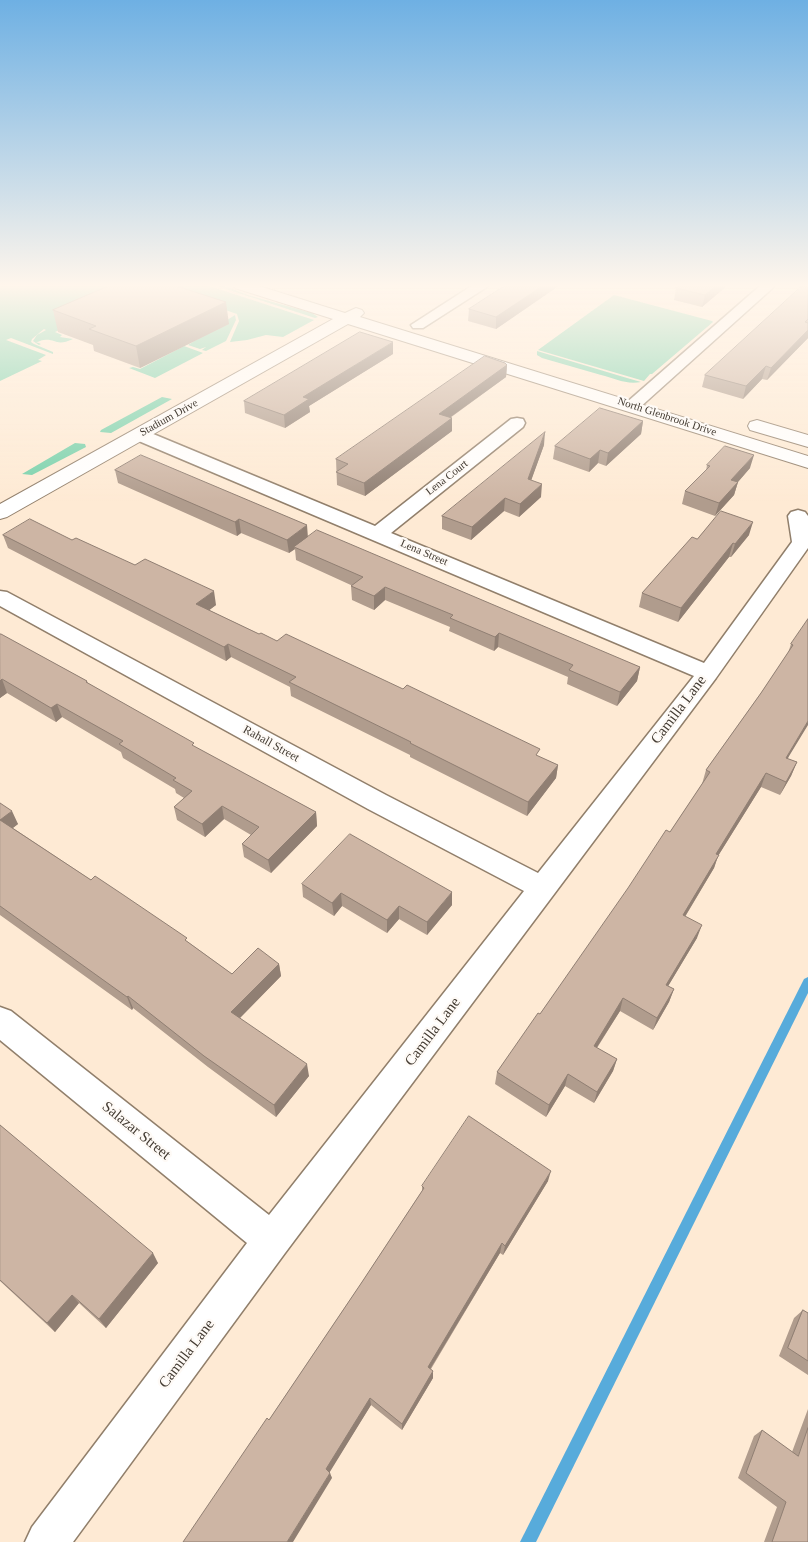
<!DOCTYPE html>
<html>
<head>
<meta charset="utf-8">
<style>
	body { margin:0 }
	canvas { display:block; background:#feead4 }
</style>
</head>
<body>
<canvas width="808" height="1542"></canvas>
<script>
const ctx = document.querySelector('canvas').getContext('2d');
ctx.lineJoin = 'round';
function fillPath(path, color) { ctx.fillStyle = color; ctx.fill(path, 'evenodd'); }
function strokePath(path, color, width, dash) { ctx.strokeStyle = color; ctx.lineWidth = width; ctx.lineCap = dash ? 'butt' : 'round'; ctx.setLineDash(dash || []); ctx.stroke(path); }
function label(font, color, halo, rows, align = 'center') {
  ctx.font = font + ' Georgia,serif'; ctx.lineWidth = 4.5; ctx.setLineDash([]); ctx.textBaseline = 'middle'; ctx.strokeStyle = halo; ctx.fillStyle = color; for (const [text, x, y, turn = 0] of rows) {
    ctx.save(); ctx.translate(x, y); ctx.rotate((+turn || 0) * Math.PI / 180); ctx.textAlign = isNaN(turn) ? turn : align; if (halo) ctx.strokeText(text, 0, 0); ctx.fillText(text, 0, 0); ctx.restore();
  }
}
fillPath(new Path2D(`
	M0 285H206L314 320 283 337 266 335 247 340 230 342 239 321 237 314 205 303 100 312 55 332 62 335 60 337 73 339C56 347 55 338 44 340 41 340 39 342 36 342L41 344 39 345 33 341 37 335 46 330 44 329 32 339 31 342 34 344 53 352V354L11 338 6 340 46 355 38 360 42 361 0 381Z
	M214 285C228 285 240 293 251 296 270 301 291 307 312 313L318 317 315 318Z
	M614 295 712 321 713 322 652 374H650L644 381 538 350Z
	M235 315 236 320 226 341 206 351 202 350 206 347 200 349 188 345Z
	M184 346 203 353 155 378 129 368 133 367 140 369Z
	M537 351 627 378 641 382C626 385 614 378 601 375L542 358 537 355Z
	M162 397 172 399 111 433 100 432 101 430Z
	M75 443 85 444 86 447 32 475 22 474Z`), '#77d1ab');
fillPath(new Path2D(`
	M808 977V993L536 1542H520L804 979Z`), '#57abdb');
const street = new Path2D(`
	M473 285H490L423 328H413L411 325Z
	M761 285H776L638 409H626L624 406 626 403Z
	M517 418 523 419 525 423 523 427 391 533 704 663 792 542 788 516 791 512 798 510 805 512 808 516V548L716 678 285 1253 73 1542H25L32 1527 247 1243 0 1040V1007L11 1011 269 1215 524 891 368 809 0 606V591L7 592 386 795 538 873 694 676 134 439 131 435 134 431 140 430 146 431 375 526 511 419Z`);
const secondary = new Path2D(`
	M233 285H256L345 313 356 308 362 310 364 313 360 317 808 456V468L348 324 7 517 0 519V504L333 319 235 288Z
	M757 420 808 435V447L750 430 748 426 750 422Z`);
strokePath(street, '#917f6b', 3);
strokePath(secondary, '#917f6b', 2);
fillPath(street, '#fff');
fillPath(secondary, '#fff');
fillPath(new Path2D(`
	M111 285H175L229 324 140 368 94 351 93 345 58 332 53 310Z
	M506 285H560L496 329 468 321 469 309Z
	M680 285H728L702 307 674 300 676 288Z
	M808 285V338L767 380 762 379 743 399 702 387 705 375Z
	M393 354 309 406 310 412 285 428 245 413 244 401Z
	M507 365 506 377 450 418H452V431L365 496 337 485 336 459Z
	M643 421 641 434 606 466 598 463 589 472 553 459 555 446Z
	M544 445 531 480 541 497 519 517 504 511 471 540 442 529V516Z
	M707 465 750 468 738 482 734 495 715 516 682 504 685 491 706 471Z
	M115 470 308 537 640 667 637 681 617 706 567 684 568 677 498 647 494 651 449 631 450 627 385 600 374 610 352 600 351 586H353L296 560 295 549 289 553 241 533 237 536 118 483Z
	M3 535 72 540 216 605 209 610 259 634 277 641 558 765 556 778 527 816 410 757V755L291 696 290 687 231 657 226 661 8 548Z
	M749 535 731 557H729L678 622 639 607 642 593 697 539Z
	M808 619 788 759 797 762 791 776 780 795 761 787 718 856 714 868 685 917 697 938 668 986 674 989 669 1002 653 1030 620 1011 597 1048 617 1059 613 1071 594 1103 565 1086 546 1117 495 1084 497 1072 540 1014 670 832 702 784 706 770 761 693 788 653 791 644Z
	M0 634 87 681 88 683 195 747 316 812 317 826 271 873 244 857 242 844 251 835 224 819 205 837 177 820 174 807 184 798 176 793 175 789 123 758 121 752 62 717 56 722 7 693 0 698Z
	M0 803 18 824 13 828 91 880 188 942 232 974 279 964 281 976 240 1018 309 1076 276 1117 208 1067 133 1008 132 1010 0 915Z
	M302 884 452 905 427 935 399 919 387 933 342 906 334 916 303 897Z
	M0 1125 158 1263 106 1328 79 1303 55 1332 0 1281Z
	M548 1181 503 1255 500 1253 431 1369 433 1378 402 1430 371 1405 329 1472 332 1478 269 1420 362 1282 422 1191V1186Z
	M803 1310 808 1313V1375L779 1356 794 1318Z
	M808 1409V1542H764L777 1507 738 1478 754 1436 762 1430 792 1452Z`), '#b09c8d');
fillPath(new Path2D(`
	M544 285H560L496 329V317Z
	M717 285H728L702 307 705 295Z
	M226 302 229 324 140 368 136 346Z
	M808 330V338L767 380 771 368Z
	M393 342V354L309 406 310 412 285 428 284 415 303 397Z
	M507 365 506 377 438 426 439 414Z
	M766 366 762 379 743 399 746 386Z
	M452 418V431L365 496 364 483Z
	M643 421 641 434 606 466 608 453Z
	M545 432 544 445 527 492 528 479Z
	M600 450 598 463 589 472 590 459Z
	M754 455 750 468 731 490 738 482 734 495 715 516 719 503 731 480Z
	M542 484 541 497 519 517 520 504Z
	M505 498 504 511 471 540 472 527Z
	M239 519 241 533 237 536 235 522Z
	M753 522 749 535 731 557 735 544Z
	M307 525 308 538 294 547 295 549 289 553 287 540Z
	M733 543 729 557 678 622 681 608Z
	M385 587V600L374 610V596Z
	M214 591 216 605 199 618 196 604Z
	M499 633 498 647 494 651 495 637Z
	M228 644 231 657 226 661 224 647Z
	M640 667 637 681 617 706 620 692Z
	M2 679 7 693 0 698V681Z
	M57 704 62 717 56 722 51 708Z
	M808 721V725L780 771 786 758Z
	M797 762 791 776 780 795 786 782Z
	M558 765 556 778 527 816 528 802Z
	M766 773 761 787 718 856 714 868 678 928 683 915 716 854Z
	M222 806 224 819 205 837 202 824Z
	M12 811 18 824 6 833 0 820Z
	M316 812 317 826 271 873 268 860Z
	M452 892V905L427 935V922Z
	M341 893 342 906 334 916 332 903Z
	M399 906V919L387 933V920Z
	M702 925 697 938 661 998 666 985Z
	M279 964 281 976 234 1024 231 1012Z
	M674 989 669 1002 653 1030 657 1018Z
	M128 996 133 1008 132 1010 127 997Z
	M623 998 620 1011 590 1058 594 1046Z
	M617 1059 613 1071 594 1103 597 1092Z
	M307 1064 309 1076 276 1117 274 1105Z
	M568 1074 565 1086 546 1117 549 1105Z
	M551 1171 548 1181 503 1255 505 1246Z
	M502 1243 500 1253 427 1374 428 1367Z
	M153 1253 158 1263 106 1328 99 1319Z
	M72 1295 79 1303 55 1332 47 1323Z
	M433 1371V1378L402 1430V1424Z
	M370 1398 371 1405 328 1475 326 1469Z
	M330 1473 332 1478 293 1542H287Z`), '#907f73');
const building = new Path2D(`
	M111 285H173L226 302 136 346 89 329 96 326 53 310Z
	M506 285H544L496 317 469 309Z
	M680 285H717L705 295 676 288Z
	M803 285H808V319L805 322 808 323V330L771 368 766 366 746 386 705 375Z
	M360 332 393 342 303 397 309 399 284 415 244 401Z
	M485 356 505 363 507 365 439 414 452 418 364 483 336 472 348 464 336 459Z
	M600 408 643 421 608 453 600 450 590 459 555 446Z
	M545 432 528 479 542 484 520 504 505 498 472 527 442 516Z
	M725 446 754 455 731 480 738 482 719 503 685 491 710 466 707 465Z
	M141 455 307 525 287 540 239 519 235 522 115 470Z
	M721 511 753 522 735 544 733 543 681 608 642 593 692 537 697 539Z
	M30 519 72 540 76 538 135 565 145 559 214 591 196 604 259 634 261 633 277 641 286 634 403 689 407 685 540 749 536 755 558 765 528 802 410 743 411 742 289 682 296 677 228 644 224 647 3 535Z
	M317 530 640 667 620 692 569 670 573 665 499 633 495 637 450 618 453 615 385 587 374 596 351 586 363 577 294 547Z
	M808 619V721L786 758 797 762 786 782 766 773 716 854 719 855 683 915 702 925 666 985 674 989 657 1018 623 998 594 1046 617 1059 597 1092 568 1074 549 1105 497 1072 538 1013 540 1014 628 888 666 830 670 832 710 772 706 770 761 693 793 645 791 644Z
	M0 634H1L87 681 86 682 194 743 192 745 316 812 268 860 242 844 259 827 222 806 202 824 174 807 192 791 173 780 176 778 119 744 123 741 57 704 51 708 2 679 0 681Z
	M0 803 12 811 0 820 91 880 95 876 122 894 187 938 185 940 232 974 258 948 279 964 231 1012 307 1064 274 1105 204 1056 128 996 127 997 0 906Z
	M350 834 452 892 427 922 399 906 387 920 341 893 332 903 302 884Z
	M469 1116 551 1171 505 1246 502 1243 428 1367 433 1371 402 1424 370 1398 326 1469 330 1473 287 1542H183L267 1418 269 1420 362 1282 424 1188 422 1186Z
	M0 1125 153 1253 99 1319 72 1295 47 1323 0 1280Z
	M803 1310 808 1313V1361L788 1348Z
	M808 1428V1542H772L786 1502 746 1473 762 1430 798 1456Z`);
fillPath(building, '#cdb5a4');
strokePath(building, '#907f73', 1);
const sky = ctx.createLinearGradient(0, 0, 0, 501);
sky.addColorStop(0, '#6eb0e3');
sky.addColorStop(0.57, '#fff6ec');
sky.addColorStop(1, '#fff6ec00');
ctx.fillStyle = sky;
ctx.fillRect(0, 0, 808, 501);
label('11px', '#433b32', '#fefaf6', [
	["North Glenbrook Drive",667,417,18],
	["Stadium Drive",169,418,-29],
	["Lena Court",447,478,-38],
	["Lena Street",424,553,23]
]);
label('12px', '#433b32', '#fefaf6', [
	["Rahall Street",271,744,29]
]);
label('15px', '#433b32', '#fefaf6', [
	["Camilla Lane",679,710,-53],
	["Camilla Lane",433,1032,-53],
	["Salazar Street",136,1131,39],
	["Camilla Lane",187,1354,-53]
]);
</script>
</body>
</html>
